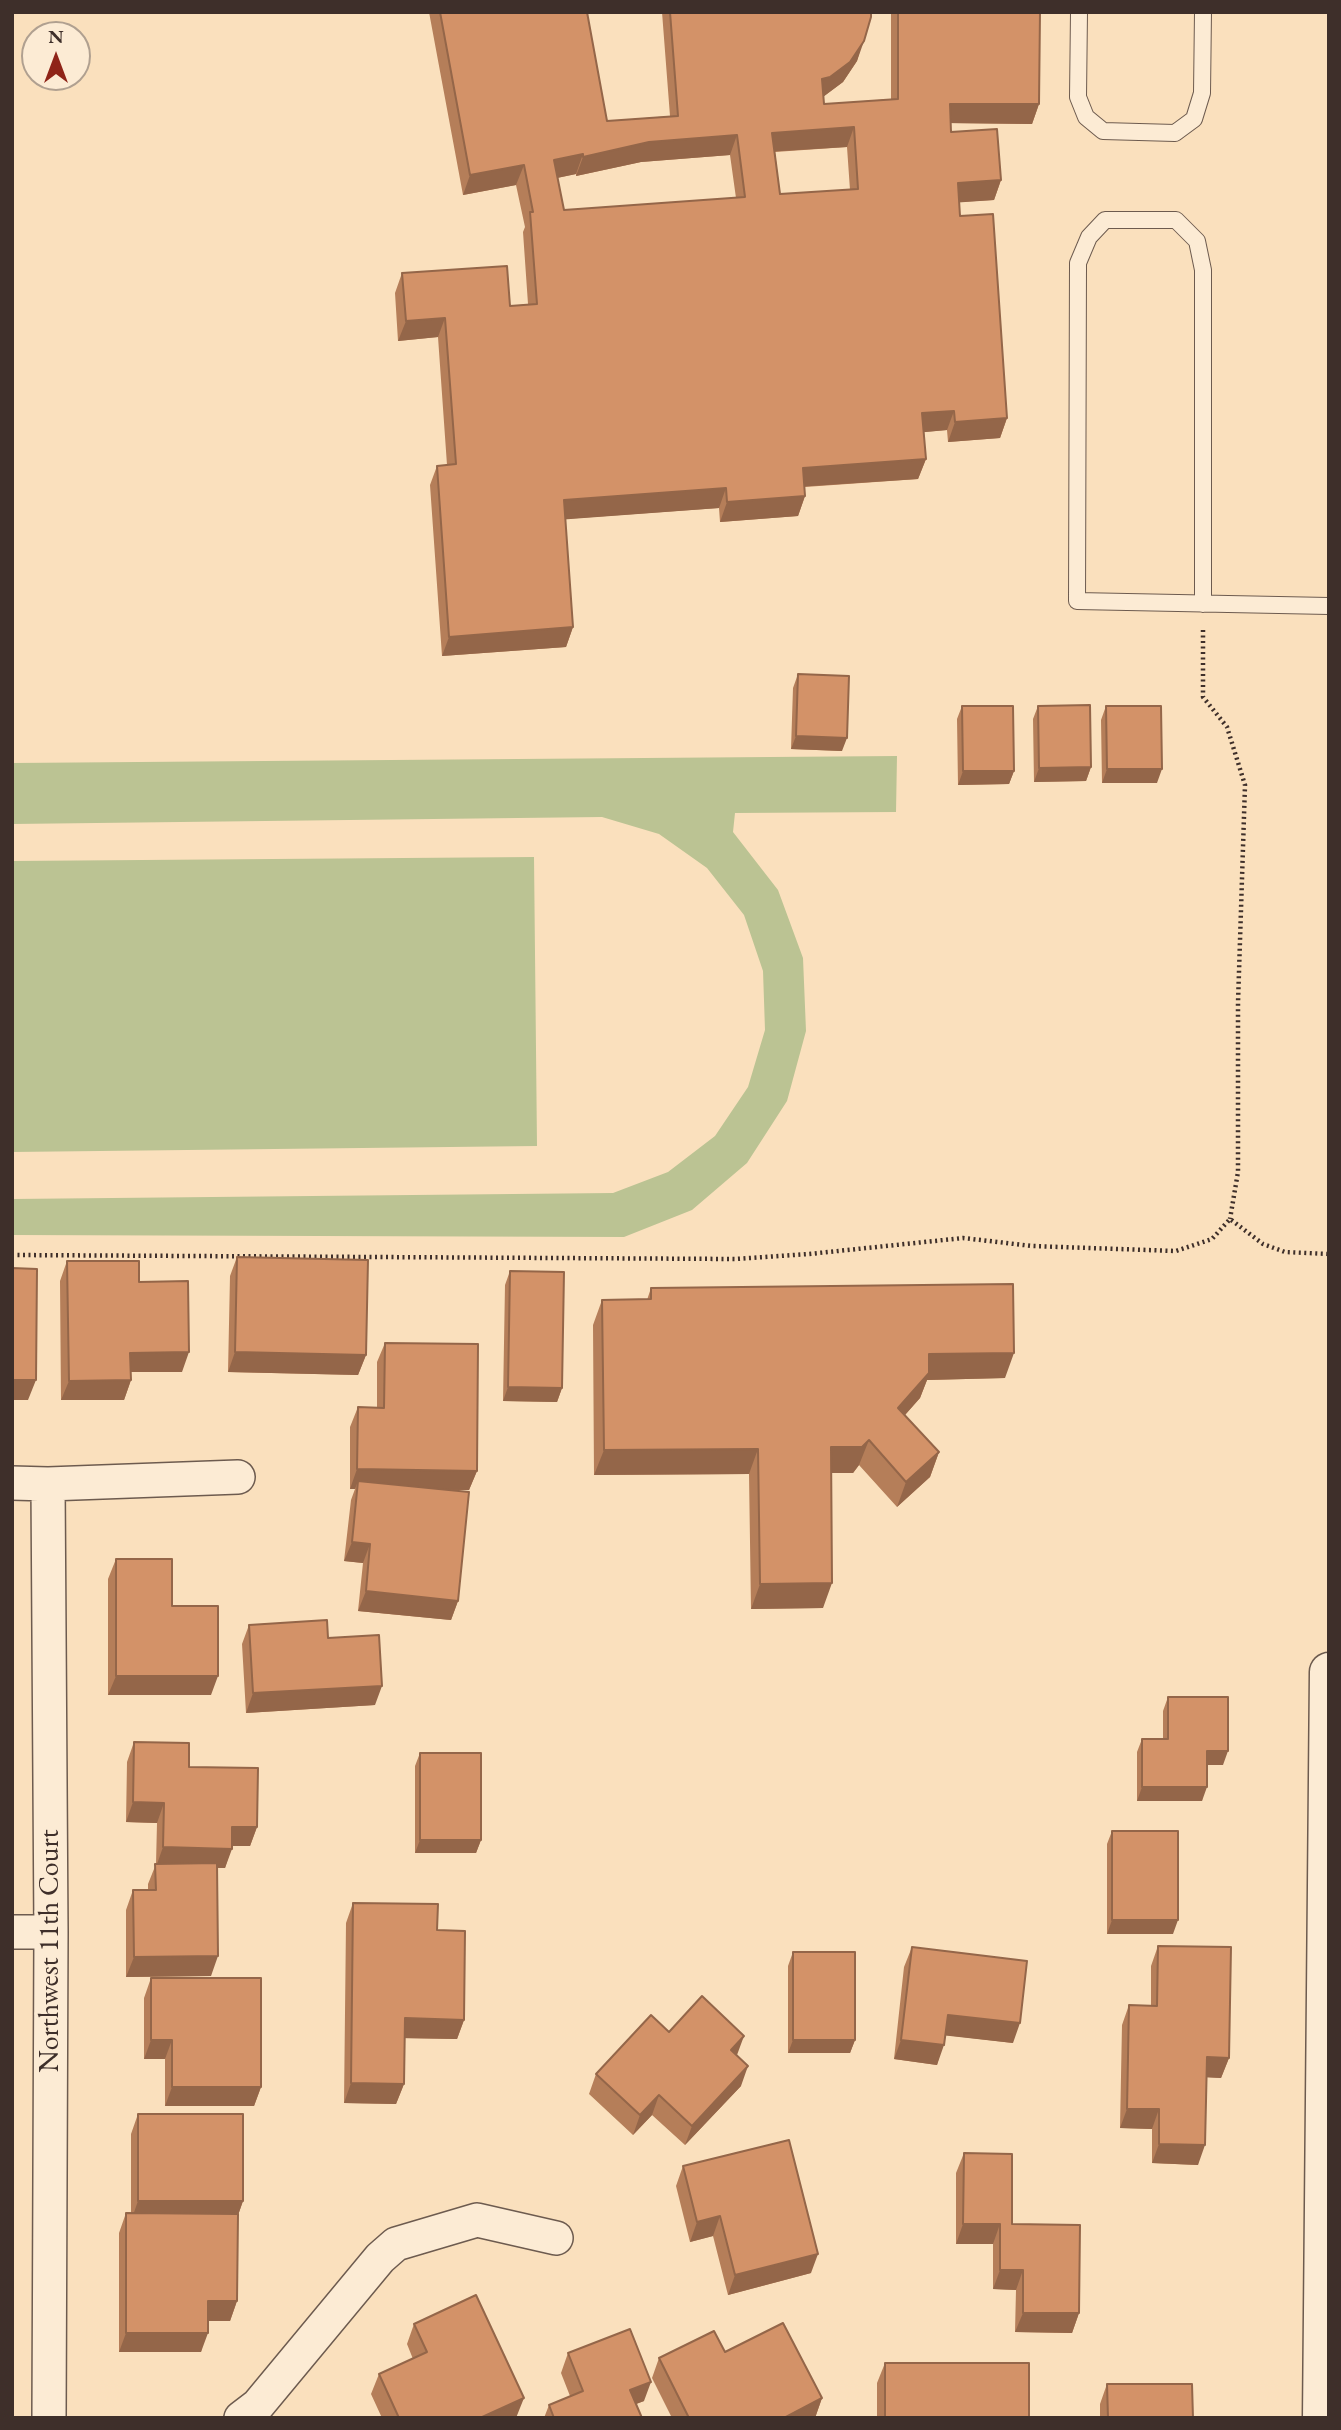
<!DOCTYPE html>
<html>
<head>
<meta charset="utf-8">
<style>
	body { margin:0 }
	#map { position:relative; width:1341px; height:2430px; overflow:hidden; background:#fae0bd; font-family:"EB Garamond",serif }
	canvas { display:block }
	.frame { position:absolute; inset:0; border:14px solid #3e2f2a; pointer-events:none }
	.north { position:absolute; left:21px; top:21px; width:70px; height:70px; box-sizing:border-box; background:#fcebd4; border:2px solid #b0a090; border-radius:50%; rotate:0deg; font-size:19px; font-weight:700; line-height:28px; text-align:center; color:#3e2f2a }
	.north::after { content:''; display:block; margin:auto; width:24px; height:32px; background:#8f2418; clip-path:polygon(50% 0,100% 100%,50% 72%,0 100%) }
</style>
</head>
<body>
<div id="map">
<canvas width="1341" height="2430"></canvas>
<div class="frame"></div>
<div class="north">N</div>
</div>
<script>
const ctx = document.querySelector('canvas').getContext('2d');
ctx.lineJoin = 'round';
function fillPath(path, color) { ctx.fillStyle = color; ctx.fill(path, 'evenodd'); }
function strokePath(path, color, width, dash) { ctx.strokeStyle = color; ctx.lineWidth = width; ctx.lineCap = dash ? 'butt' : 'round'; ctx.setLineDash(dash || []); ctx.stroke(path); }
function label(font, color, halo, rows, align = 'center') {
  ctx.font = font + ' "EB Garamond",serif'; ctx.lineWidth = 6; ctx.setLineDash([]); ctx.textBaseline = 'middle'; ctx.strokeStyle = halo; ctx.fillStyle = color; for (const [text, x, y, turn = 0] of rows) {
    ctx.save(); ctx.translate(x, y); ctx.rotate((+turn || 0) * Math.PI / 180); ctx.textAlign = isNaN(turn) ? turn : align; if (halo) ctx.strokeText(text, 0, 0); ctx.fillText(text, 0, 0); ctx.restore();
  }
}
fillPath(new Path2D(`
	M897 756 896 812 735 813 733 832 778 890 803 958 806 1031 787 1101 747 1163 692 1210 624 1237 12 1235V1199L613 1193 668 1172 715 1136 748 1087 765 1030 763 971 744 915 707 868 659 834 602 817 12 824V763Z
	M534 857 537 1146 12 1152V861Z`), '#bbc393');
const service = new Path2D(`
	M1079 12 1078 97 1086 117 1103 131 1175 133 1194 119 1202 93 1203 12
	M1203 604V270L1197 241 1176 220H1105L1089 237 1078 263 1077 601 1329 606`);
const minor = new Path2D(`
	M12 1483 48 1484 238 1477
	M48 1484 51 1932 49 2418
	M12 1932H51
	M241 2418 258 2405 380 2258 396 2244 477 2220 556 2238`);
const tertiary = new Path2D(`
	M1322 2418 1329 1672`);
strokePath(service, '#6d5b4f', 18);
strokePath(minor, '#6d5b4f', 36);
strokePath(tertiary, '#6d5b4f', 41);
strokePath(new Path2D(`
	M1203 630V697L1227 727 1245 785 1238 1003V1172L1230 1219
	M12 1255 735 1259 809 1254 963 1238 1032 1246 1176 1251 1212 1239 1230 1219 1263 1244 1285 1252 1329 1254`), '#3e2f2a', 4.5, [2, 3.5]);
strokePath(service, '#fcebd4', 16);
strokePath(minor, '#fcebd4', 33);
strokePath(tertiary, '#fcebd4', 38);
fillPath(new Path2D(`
	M429 12H587L607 121 670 116 662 12H871L857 61 843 82 824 96V104L891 99V12H1040L1039 104 1032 124 951 123V132L1001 180 994 200 959 202 960 216 1007 418 1000 438 948 442 947 430 924 432 926 459 918 479 805 487V496L798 516 720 522 719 508 565 519 573 627 566 647 442 656 430 485 437 466 447 465 438 337 398 341 395 293 402 273 510 306 528 304 523 232 525 227 516 185 463 195ZM847 147 850 190 780 194 775 152ZM730 155 736 198 564 210 557 178 576 174V176L641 162Z
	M798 674 842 751 791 749 793 688Z
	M962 706 1014 771 1009 784 958 785 957 719Z
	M1038 706 1091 767 1086 781 1034 782 1033 719Z
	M1106 706 1157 783H1102L1101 720Z
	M237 1257 366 1355 358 1375 228 1372 230 1276Z
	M67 1261 139 1282 182 1372H131V1380L124 1400H61L60 1281Z
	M510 1271 562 1388 557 1402 503 1401 505 1285Z
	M651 1288 1005 1378 927 1380 920 1398 905 1415 939 1452 930 1477 897 1507 859 1465 853 1473H831L823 1608 751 1609 749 1474 594 1475 593 1325 602 1300H647Z
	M385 1343 477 1471 469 1490H453L458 1601 451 1620 358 1611 363 1563 344 1561 351 1500 355 1489H350V1427L358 1407 377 1408V1362Z
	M116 1559 172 1606 211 1695H108V1579Z
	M249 1625 328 1638 375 1705 246 1713 242 1644Z
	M1168 1697 1223 1765H1207L1202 1801H1137V1752L1142 1739H1163V1711Z
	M134 1742 189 1767 257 1827 250 1846H232L225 1868H217L211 1976 126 1977V1910L133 1890H148V1884L156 1864 157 1823 126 1822 127 1762Z
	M420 1753 481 1840 476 1853H415V1766Z
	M1112 1831 1173 1934H1107V1844Z
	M353 1903 437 1930 464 2020 457 2039 404 2038V2084L396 2104 344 2103 346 1923Z
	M1158 1946 1229 2058 1221 2078 1206 2077 1198 2165 1152 2163V2129L1120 2128 1122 2025 1129 2005 1151 2006V1966Z
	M912 1947 1013 2043 945 2035 937 2065 894 2059 904 1967Z
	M793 1952 855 2040 850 2053H788V1966Z
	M151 1978 261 2087 254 2106H165V2059H144V1998Z
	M669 2032 737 2056 741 2086 685 2145 652 2115 633 2135 589 2094 596 2074Z
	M138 2114 243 2201 238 2215 237 2301 230 2321H208L201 2352H119V2233L126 2213H131V2134Z
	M964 2153 1012 2224 1079 2313 1072 2333 1015 2332 1016 2290 993 2289V2244H956V2173Z
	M683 2166 811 2273 728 2295 713 2236 690 2242 676 2186Z
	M414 2324 517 2417 382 2418 371 2394 379 2374 413 2359 407 2344Z
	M725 2352 822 2398 815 2418H672L652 2378 659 2358Z
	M568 2353 644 2401 636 2404 642 2418H544L549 2405 570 2396 561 2373Z
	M885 2363 1029 2418H877V2383Z
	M1107 2384 1193 2418H1100V2404Z`), '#b57e59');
fillPath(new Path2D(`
	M864 41 857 61 843 82 823 97 822 79Z
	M950 104H1039L1032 124 943 123Z
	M854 127 847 147 765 152 772 133Z
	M737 135 730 155 641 162 576 176 583 157 649 142Z
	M583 154 576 174 547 180 554 160Z
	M524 165 516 185 463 195 470 175Z
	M1001 180 994 200 951 203 958 183Z
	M445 318 438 337 398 341 406 321Z
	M954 411 947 430 915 433 922 413Z
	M1007 418 1000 438 948 442 955 422Z
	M926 459 918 479 796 487 803 468Z
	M726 488 719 508 557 520 564 500Z
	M805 496 798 516 720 522 727 502Z
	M573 627 566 647 442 656 449 637Z
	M796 736 847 738 842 751 791 749Z
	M1091 767 1086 781 1034 782 1039 768Z
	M1107 769H1162L1157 783H1102Z
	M963 771H1014L1009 784 958 785Z
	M189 1352 182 1372H123L130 1353Z
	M235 1352 366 1355 358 1375 228 1372Z
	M1014 1353 1005 1378 927 1380 920 1398 889 1433 898 1408 929 1354Z
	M12 1380H36L28 1400H12Z
	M131 1380 124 1400H61L69 1381Z
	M508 1387 562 1388 557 1402 503 1401Z
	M869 1440 859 1465 853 1473H822L831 1447Z
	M758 1449 749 1474 594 1475 604 1450Z
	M939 1452 930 1477 897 1507 906 1482Z
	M357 1469 477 1471 469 1490 357 1489 358 1481 355 1489H350Z
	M352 1542 370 1544 363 1563 344 1561Z
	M832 1583 823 1608 751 1609 760 1584Z
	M366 1591 458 1601 451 1620 358 1611Z
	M116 1676H218L211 1695H108Z
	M382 1686 375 1705 246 1713 253 1693Z
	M1207 1751H1228L1223 1765H1202Z
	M1142 1787H1207L1202 1801H1137Z
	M133 1802 164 1803 157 1823 126 1822Z
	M232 1827H257L250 1846H225Z
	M420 1840H481L476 1853H415Z
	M163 1847 232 1849 225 1868 156 1867Z
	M1112 1920H1178L1173 1934H1107Z
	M218 1956 211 1976 126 1977 134 1957Z
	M948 2015 1020 2023 1013 2043 941 2035Z
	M405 2018 464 2020 457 2039 397 2038Z
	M744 2036 737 2055 731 2050Z
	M151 2040H172L165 2059H144Z
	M793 2040H855L850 2053H788Z
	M901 2040 944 2045 937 2065 894 2059Z
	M1207 2057 1229 2058 1221 2078 1200 2077Z
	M748 2066 741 2086 685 2145 692 2126Z
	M351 2083 404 2084 396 2104 344 2103Z
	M172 2087H261L254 2106H165Z
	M659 2095 652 2115 633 2135 640 2115Z
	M1127 2109H1159L1152 2129 1120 2128Z
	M1159 2144 1205 2145 1198 2165 1152 2163Z
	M138 2201H243L236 2221H131Z
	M720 2216 713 2236 690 2242 697 2222Z
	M963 2224H1000L993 2244H956Z
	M818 2254 811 2273 728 2295 735 2275Z
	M1000 2270H1023L1016 2290 993 2289Z
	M208 2301H237L230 2321H201Z
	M1023 2313H1079L1072 2333 1015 2332Z
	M126 2333H208L201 2352H119Z
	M651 2382 644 2401 623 2409 630 2390Z
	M524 2398 516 2418H480Z
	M822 2398 815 2418H784Z`), '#946649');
const building = new Path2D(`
	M440 12H587L607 121 678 116 670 12H871V17L864 41 850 62 830 77 822 79 824 104 898 99V12H1040L1039 104H950L951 132 997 129 1001 180 958 183 960 216 993 214 1007 418 955 422 954 411 922 413 926 459 803 468 805 496 727 502 726 488 564 500 573 627 449 637 437 466 456 464 445 318 406 321 402 273 507 266 510 306 537 304 530 212H533L524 165 470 175ZM854 127 858 189 780 194 772 133ZM737 135 745 197 564 210 554 160 583 154V157L649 142Z
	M798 674 849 676 847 738 796 736Z
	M1090 705 1091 767 1039 768 1038 706Z
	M962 706H1013L1014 771H963Z
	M1106 706H1161L1162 769H1107Z
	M237 1257 368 1260 366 1355 235 1352Z
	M67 1261H139V1282L188 1281 189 1352 130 1353 131 1380 69 1381Z
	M12 1268 37 1269 36 1380H12Z
	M510 1271 564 1272 562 1388 508 1387Z
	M1013 1284 1014 1353 929 1354V1373L898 1408 939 1452 906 1482 869 1440 862 1447H831L832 1583 760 1584 758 1449 604 1450 602 1300 651 1299V1288Z
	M385 1343 478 1344 477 1471 357 1469 358 1407 384 1408Z
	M358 1481 469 1492 458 1601 366 1591 370 1544 352 1542Z
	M116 1559H172V1606H218V1676H116Z
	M327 1620 328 1638 379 1635 382 1686 253 1693 249 1625Z
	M1168 1697H1228V1751H1207V1787H1142V1739H1168Z
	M134 1742 189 1743V1767L258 1768 257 1827H232V1849L163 1847 164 1803 133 1802Z
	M420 1753H481V1840H420Z
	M1112 1831H1178V1920H1112Z
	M217 1863 218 1956 134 1957 133 1890H156L155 1864Z
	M353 1903 438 1904 437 1930 465 1931 464 2020 405 2018 404 2084 351 2083Z
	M1158 1946 1231 1947 1229 2058 1207 2057 1205 2145 1159 2144V2109H1127L1129 2005 1157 2006Z
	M912 1947 1027 1961 1020 2023 948 2015 944 2045 901 2040Z
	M793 1952H855V2040H793Z
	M151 1978H261V2087H172V2040H151Z
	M702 1996 744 2036 731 2050 748 2066 692 2126 659 2095 640 2115 596 2074 651 2015 669 2032Z
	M138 2114H243V2201H138Z
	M789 2140 818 2254 735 2275 720 2216 697 2222 683 2166Z
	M964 2153 1012 2154V2224L1080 2225 1079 2313H1023V2270H1000V2224H963Z
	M126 2213 238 2214 237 2301H208V2333H126Z
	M476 2295 524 2398 480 2418H399L379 2374 427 2352 414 2324Z
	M783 2323 822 2398 784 2418H689L659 2358 714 2331 725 2352Z
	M630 2329 651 2382 630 2390 642 2418H554L549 2405 583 2391 568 2353Z
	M885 2363H1029V2418H885Z
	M1107 2384H1192L1193 2418H1108Z`);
fillPath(building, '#d39268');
strokePath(building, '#946649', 2);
label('28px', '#3e2f2a', '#fcebd4', [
	["Northwest 11th Court",50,1951,-90]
]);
</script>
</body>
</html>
